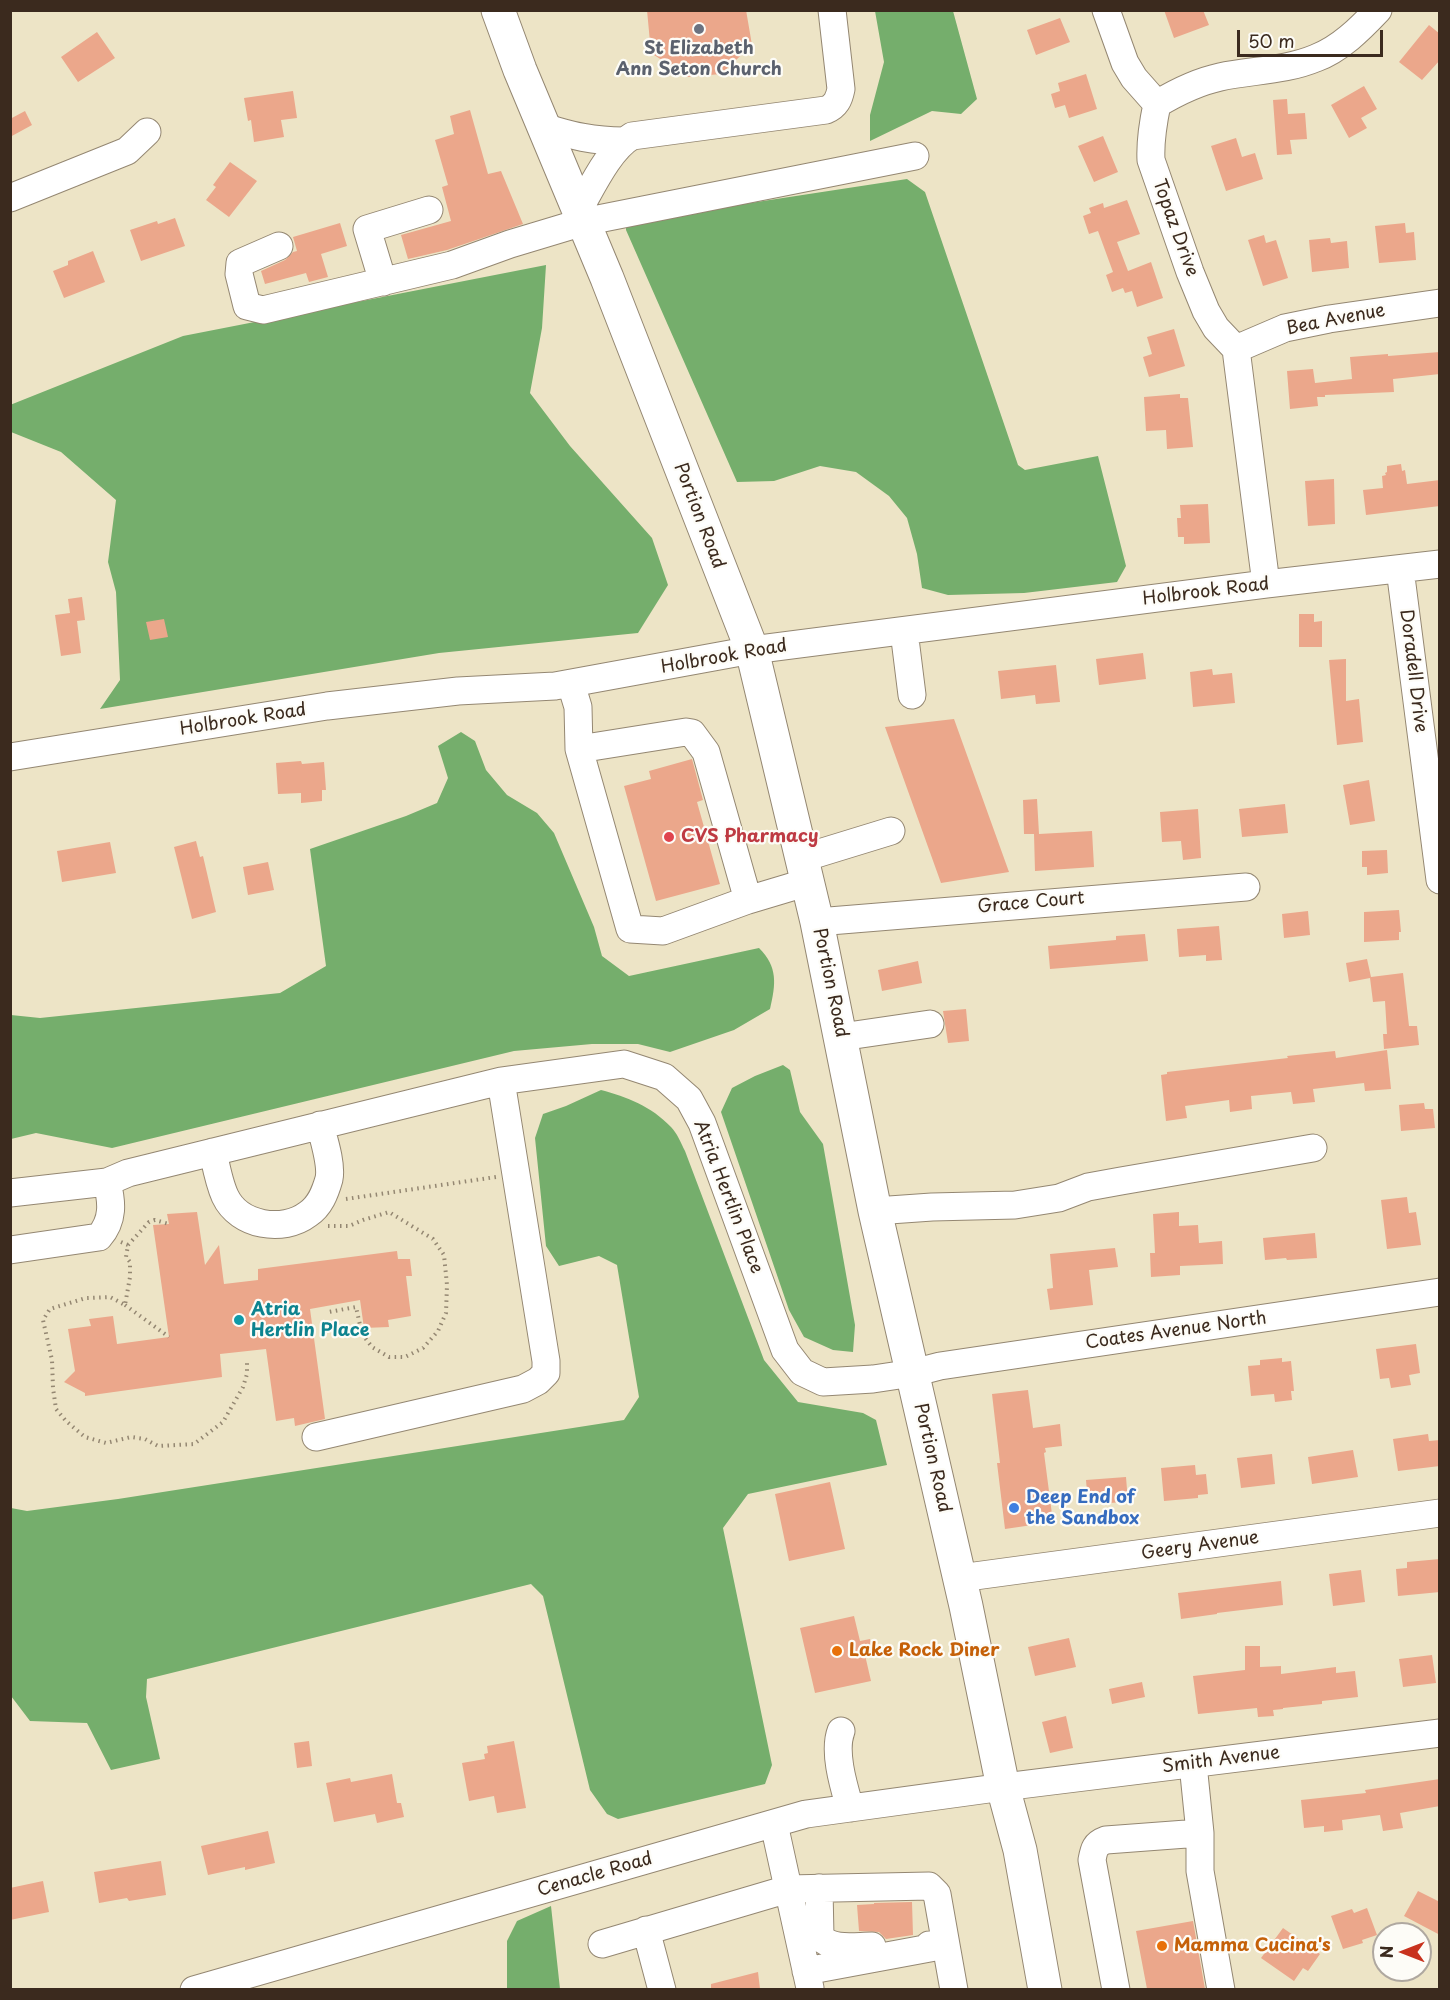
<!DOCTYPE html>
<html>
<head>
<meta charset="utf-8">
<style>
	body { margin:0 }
	#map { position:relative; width:1450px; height:2000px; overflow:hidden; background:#ede4c6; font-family:"Playpen Sans",sans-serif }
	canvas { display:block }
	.frame { position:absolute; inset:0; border:12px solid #3b2a1e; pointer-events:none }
	.north { position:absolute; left:1372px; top:1922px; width:60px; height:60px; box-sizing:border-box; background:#fdfcf7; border:2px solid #afa8a0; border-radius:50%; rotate:270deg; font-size:16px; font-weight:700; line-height:24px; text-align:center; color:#3b2a1e }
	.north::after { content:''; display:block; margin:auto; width:21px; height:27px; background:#c8321e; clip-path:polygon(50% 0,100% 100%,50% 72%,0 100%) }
	.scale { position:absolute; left:1237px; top:30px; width:146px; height:27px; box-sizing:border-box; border:3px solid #3b2a1e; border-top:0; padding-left:8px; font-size:18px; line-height:21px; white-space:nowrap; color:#3b2a1e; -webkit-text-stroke:4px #fdfcf7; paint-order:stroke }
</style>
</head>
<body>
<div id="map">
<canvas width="1450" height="2000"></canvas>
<div class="frame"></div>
<div class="north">N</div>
<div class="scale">50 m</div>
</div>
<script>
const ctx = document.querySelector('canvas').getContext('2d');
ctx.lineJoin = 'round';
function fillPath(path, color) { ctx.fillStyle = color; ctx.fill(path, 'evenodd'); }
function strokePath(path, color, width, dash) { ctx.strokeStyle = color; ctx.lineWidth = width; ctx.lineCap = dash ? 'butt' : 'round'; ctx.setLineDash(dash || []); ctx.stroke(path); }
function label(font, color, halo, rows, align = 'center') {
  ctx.font = font + ' "Playpen Sans",sans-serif'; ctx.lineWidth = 4.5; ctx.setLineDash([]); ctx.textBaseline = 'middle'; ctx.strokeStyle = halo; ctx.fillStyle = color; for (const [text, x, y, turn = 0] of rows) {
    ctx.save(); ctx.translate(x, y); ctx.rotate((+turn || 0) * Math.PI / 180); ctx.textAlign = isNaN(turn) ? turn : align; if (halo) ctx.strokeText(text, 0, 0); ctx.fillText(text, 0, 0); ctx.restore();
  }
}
fillPath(new Path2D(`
	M875 11H953L977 99 961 114 932 111 870 141V115L884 62Z
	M907 179 925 192 1018 465 1025 470 1098 456 1126 566 1117 582 1024 593 948 595 922 588 917 554 907 518 889 496 856 472 820 466 774 481 737 482 626 230V222Z
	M546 265 542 328 530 393 570 446 652 538 668 585 638 633 439 653 100 709 120 680 116 592 108 562 116 500 61 452 11 432 10 405 183 336Z
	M461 732 475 741 486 770 507 795 537 813 554 833 594 927 602 956 629 976 759 948C778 967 776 984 770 1009L734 1030 670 1052 638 1044H592L514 1051 112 1148 36 1133 11 1139V1015L40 1018 280 993 326 966 310 849 406 816 437 803 448 778 438 746Z
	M783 1065 790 1070 800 1112 823 1144 855 1325 853 1352 833 1350 804 1337 789 1310 721 1112 732 1088 755 1076Z
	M601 1090C627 1097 651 1106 671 1127 677 1133 681 1143 685 1151L764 1360 798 1402 863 1413 876 1420 887 1465 748 1494 723 1528 772 1765 765 1784 618 1819 607 1814 590 1790 543 1596 531 1584 147 1679 146 1697 160 1759 111 1770 87 1723 30 1721 11 1696V1508L27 1511 118 1499 624 1420 639 1397 617 1265 599 1256 559 1266 546 1246 535 1138 543 1114 566 1106Z
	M551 1906 560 1989H507V1941L517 1921Z`), '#75ae6c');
fillPath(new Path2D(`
	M647 10H746L752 45 721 74 688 77 651 53Z
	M1164 10H1203L1209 25 1174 38Z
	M1060 18 1070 42 1036 55 1027 30Z
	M1429 25 1440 34V60L1422 80 1399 62Z
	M97 32 115 58 78 82 61 57Z
	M1086 74 1097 109 1069 118 1065 105 1055 108 1051 94 1060 91 1058 83Z
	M1364 86 1377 109 1361 118 1367 128 1349 138 1331 105Z
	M293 91 297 118 281 120 284 137 254 142 251 120 248 121 244 98Z
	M1287 99 1288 114 1305 113 1307 139 1290 140 1292 154 1277 155 1273 100Z
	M470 110 488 174 501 171 523 224 447 250 408 259 401 235 451 221 442 187 448 185 435 140 454 134 450 116Z
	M25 111 32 125 10 137V119Z
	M1103 136 1118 172 1094 182 1078 146Z
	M1236 138 1242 157 1255 153 1263 179 1226 191 1211 146Z
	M230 162 257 181 229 217 206 200 216 187 213 185Z
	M1127 200 1140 234 1117 242 1128 271 1151 262 1163 298 1137 307 1132 291 1125 293 1123 288 1112 292 1106 275 1113 272 1098 231 1089 234 1083 216 1091 213 1089 208 1103 203 1104 208Z
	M175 218 185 246 141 261 130 230 157 221 158 224Z
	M340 223 347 246 321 254 328 277 309 282 306 273 265 284 261 271 285 260 293 252 297 251 293 237Z
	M1405 223 1406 233 1414 232 1416 260 1379 263 1375 226Z
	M1264 235 1266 243 1276 240 1288 278 1263 286 1248 240Z
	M1330 238 1331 243 1347 241 1349 268 1312 272 1309 240Z
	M93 251 105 282 64 298 53 271 68 265V261Z
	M1174 329 1185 366 1149 377 1143 357 1152 354 1147 337Z
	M1440 352V374L1393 379 1394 392 1325 395V397H1317L1318 406 1290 409 1287 371 1313 369 1315 383 1352 379 1350 357 1388 354V356Z
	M1180 394V398H1188L1193 447 1167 449 1166 430 1146 431 1144 397Z
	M1401 464 1402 471 1405 470 1407 484 1440 480V506L1366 515 1363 490 1383 488 1382 476 1386 475 1385 473 1387 472V466Z
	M1334 479 1335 524 1308 526 1305 481Z
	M1208 504 1210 543 1184 544V537H1178L1177 518H1181L1180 505Z
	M82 597 85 620 77 621 81 653 61 656 55 615 70 613 68 599Z
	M1299 614H1314V622L1322 621V647H1299Z
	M164 619 168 637 150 640 146 622Z
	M1143 653 1146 679 1099 685 1096 659Z
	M1346 659V701L1359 699 1363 742 1337 745 1329 660Z
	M1056 665 1060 702 1036 704 1035 695 1001 699 998 671Z
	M1212 669 1213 675 1232 673 1235 703 1193 707 1190 672Z
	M954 719 1009 872 941 883 885 727Z
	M692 759 703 800 697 802 720 884 656 901 624 786 651 779 649 771Z
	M301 761 302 764 324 762 326 790H322V801L301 803V793L278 794 276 763Z
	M1369 780 1375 821 1350 825 1343 785Z
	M1037 799 1039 834 1092 831 1094 867 1035 871 1034 834H1024L1023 800Z
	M1285 804 1288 833 1242 837 1239 809Z
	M1198 809 1201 858 1183 860 1181 841 1162 842 1160 812Z
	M196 841 200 857 203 856 216 912 192 919 174 847Z
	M110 842 116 873 62 882 57 851Z
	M1387 850 1388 873 1367 875V867H1362V851Z
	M268 862 274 890 248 895 243 867Z
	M1399 910 1401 932H1399V940L1364 942V912Z
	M1308 911 1310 935 1284 938 1282 914Z
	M1219 926 1222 960 1206 961V955L1179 957 1177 929Z
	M1145 934 1148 961 1050 969 1048 946 1116 940V936Z
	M1367 959 1371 977 1403 973 1409 1026H1417L1419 1045 1384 1049 1383 1034H1387L1385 1001 1373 1002 1370 978 1349 982 1346 963Z
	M918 961 922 983 882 991 878 970Z
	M966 1009 969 1041 948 1043 943 1011Z
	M1387 1050 1391 1089 1365 1091 1364 1083 1313 1089 1315 1102 1293 1104 1291 1092 1251 1096 1252 1109 1230 1112 1229 1100 1185 1106 1187 1118 1166 1121 1161 1075 1167 1074V1072L1288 1058 1287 1056 1335 1051 1336 1058Z
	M1424 1103 1425 1109H1433L1435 1128 1401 1131 1399 1105Z
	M1407 1197 1409 1213 1416 1212 1421 1245 1387 1249 1381 1200Z
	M197 1212 205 1265 219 1245 224 1284 258 1280V1269L397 1251 398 1259H410L412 1276H406L411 1316 388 1320 389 1327 364 1328 360 1300 310 1309 325 1419 295 1426 294 1418 276 1421 266 1349 220 1354 222 1377 85 1396V1393L64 1382 75 1371 68 1329 91 1326 89 1319 113 1316 117 1344 169 1337 153 1225 169 1224 167 1214Z
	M1179 1212V1226L1198 1225 1199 1243 1222 1241 1223 1264 1180 1266V1275L1151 1277 1150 1253H1155L1153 1214Z
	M1315 1233 1317 1258 1287 1260 1286 1258 1265 1260 1263 1238Z
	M1115 1248 1118 1267 1089 1270 1093 1305 1050 1310 1047 1289 1053 1288 1050 1254Z
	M1416 1344 1420 1373 1409 1375 1411 1385 1391 1388 1389 1378 1380 1379 1376 1349Z
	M1282 1358V1362L1291 1361 1294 1391H1291L1292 1400 1275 1402 1274 1394 1251 1396 1248 1366 1260 1365V1360Z
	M1028 1390 1033 1428 1060 1424 1062 1446 1045 1448 1046 1452 1044 1453 1053 1522 1005 1529 997 1463H1000L992 1394Z
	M1428 1434 1429 1441 1440 1440V1466L1398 1471 1393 1439Z
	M1353 1450 1358 1477 1312 1484 1308 1457Z
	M1272 1454 1275 1484 1241 1488 1237 1458Z
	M1195 1465 1196 1475 1206 1474 1208 1494 1198 1495V1498L1164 1501 1161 1468Z
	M1126 1477 1128 1502 1088 1504 1086 1480Z
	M830 1482 845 1549 789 1561 775 1494Z
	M1440 1559V1592L1398 1596 1396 1569 1407 1568V1562Z
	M1361 1570 1365 1602 1333 1606 1329 1574Z
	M1281 1581 1283 1605 1217 1613V1614L1181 1619 1178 1593Z
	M854 1616 860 1641 870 1639 873 1654 865 1655 871 1681 815 1693 800 1628Z
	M1069 1638 1076 1667 1035 1676 1028 1647Z
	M1245 1646H1260V1667L1281 1666V1674L1336 1667V1673L1355 1671 1358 1697 1322 1701V1704L1283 1708V1709L1273 1710 1274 1716 1258 1717 1257 1708 1198 1714 1193 1676 1245 1670Z
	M1432 1655 1436 1683 1403 1687 1399 1659Z
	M1142 1682 1145 1697 1112 1704 1109 1689Z
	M1066 1716 1073 1748 1050 1753 1042 1722Z
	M309 1741 312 1766 297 1768 294 1743Z
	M514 1741 526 1808 497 1813 494 1796 469 1801 462 1763 485 1759 484 1754 488 1753 487 1746Z
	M392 1774 397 1803H401L404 1817 377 1823 375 1814 334 1822 326 1783 350 1778 351 1782Z
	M1440 1779V1806L1400 1813 1403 1828 1383 1831 1380 1815 1342 1820 1343 1830 1324 1832V1826L1304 1828 1301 1800 1366 1793 1365 1790Z
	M268 1831 275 1863 245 1870V1867L208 1875 201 1846Z
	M161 1861 166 1895 129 1901 127 1898 99 1903 94 1872Z
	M43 1881 49 1912 10 1920V1888Z
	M1418 1891 1440 1902V1935L1404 1916Z
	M912 1902 913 1935 886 1939 879 1932 859 1931 857 1905 874 1904V1903Z
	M1367 1908 1377 1935 1362 1940 1363 1943 1343 1949 1331 1916 1352 1909 1354 1913Z
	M1193 1921 1205 1989H1147L1136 1931Z
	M1283 1928 1320 1954 1308 1971 1303 1968 1294 1981 1261 1958Z
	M758 1972 760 1989H711V1984Z`), '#eba78b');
const minor = new Path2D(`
	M1106 10 1125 63 1134 78 1157 104
	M544 127C572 136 593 141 624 141
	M10 198 127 151 147 132
	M578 211C591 189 609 149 632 136L826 110C836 106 839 99 841 89L832 10
	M279 246 240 263 239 274 247 306 263 310 452 265 510 244 583 222 915 156
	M383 282 367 229 429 210
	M1236 349 1285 328 1329 319 1440 303
	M1400 569 1440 880
	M1266 584 1236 349 1216 328 1206 311 1190 272 1151 160C1150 141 1153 123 1157 104 1177 92 1197 82 1220 77 1252 70 1285 71 1316 58 1340 49 1360 29 1378 10
	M904 631 912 695
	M571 684 578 707 579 749 630 929 663 931 748 900 706 752 692 733 686 732 579 749
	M10 757 327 706 458 691 555 686 752 650 1266 584 1440 564
	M803 858 891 831
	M748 900 808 882
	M817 922 1246 887
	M841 1037 930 1024
	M213 1152C216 1166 219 1183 225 1196 239 1226 283 1233 308 1214 320 1206 325 1193 329 1179 332 1165 324 1140 320 1125
	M10 1193 107 1182 128 1173 501 1081 624 1064 664 1077 689 1099 702 1123 785 1350 802 1372 823 1382 873 1379 913 1373 940 1366 1440 1292
	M875 1211 932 1207 1015 1205 1059 1198 1088 1187 1121 1181 1313 1148
	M10 1250 99 1237C114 1220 112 1202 107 1182
	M316 1437 523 1389 538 1381 546 1373V1361L501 1081
	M960 1578 1440 1513
	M841 1731C833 1752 844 1787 850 1808
	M1193 1764 1200 1833
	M774 1824 810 1988
	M819 1888 820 1937C833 1951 855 1946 872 1946
	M646 1930 662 1990
	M602 1944 788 1889 929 1886 937 1894 946 1945 806 1971
	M929 1945H946L954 1990
	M194 1990 806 1814 1003 1787 1440 1733
	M1116 1990 1092 1860C1094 1849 1095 1844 1106 1840L1200 1833V1871L1221 1990`);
const major = new Path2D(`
	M498 10 520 70 607 278 752 650 817 922 875 1211 966 1606 1003 1787 1020 1850 1045 1990`);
strokePath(minor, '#948772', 29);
strokePath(major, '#948772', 35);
strokePath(new Path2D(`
	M346 1199 496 1177
	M328 1226H349L363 1220 389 1212 433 1239 444 1255 447 1285 446 1313 438 1331 423 1348 405 1357H389L372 1347 362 1334 356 1307 329 1312
	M121 1242 128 1245 126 1257 130 1262V1277L125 1305 110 1297 86 1298 50 1309 43 1320 52 1360 53 1388 56 1409 66 1421 85 1437 106 1443 131 1437 145 1439 158 1446 194 1444 223 1422 243 1387 247 1374V1363
	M128 1245 149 1222 155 1220 169 1224
	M125 1305 169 1337`), '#948772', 4, [1.5, 4.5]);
strokePath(minor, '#fff', 27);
strokePath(major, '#fff', 33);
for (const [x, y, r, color] of [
	[699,29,6,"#6b7280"],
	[669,837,6,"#e0444e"],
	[239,1320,6,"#0f9aa8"],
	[1014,1508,6,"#3f7fe0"],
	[837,1651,6,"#e8710a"],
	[1162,1946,6,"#e8710a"]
]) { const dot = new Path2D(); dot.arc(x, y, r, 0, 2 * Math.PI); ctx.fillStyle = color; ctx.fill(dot); strokePath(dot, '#fdfcf7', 2); }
label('bold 18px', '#5b616d', '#fdfcf7', [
	["St Elizabeth",699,49],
	["Ann Seton Church",699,70]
]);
label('18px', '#3b2a1e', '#fdfcf7', [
	["Topaz Drive",1175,228,70],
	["Bea Avenue",1336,320,-11],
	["Portion Road",699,516,69],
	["Holbrook Road",1206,592,-7],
	["Holbrook Road",724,657,-10],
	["Doradell Drive",1413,671,83],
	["Holbrook Road",243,720,-9],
	["Grace Court",1031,903,-5],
	["Portion Road",830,983,78],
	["Atria Hertlin Place",728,1197,69],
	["Coates Avenue North",1176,1331,-8],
	["Portion Road",932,1458,77],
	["Geery Avenue",1200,1546,-8],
	["Smith Avenue",1221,1760,-7],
	["Cenacle Road",595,1875,-16]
]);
label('bold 18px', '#be3a42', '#fdfcf7', [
	["CVS Pharmacy",681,837]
], 'left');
label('bold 18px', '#0d838f', '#fdfcf7', [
	["Atria",251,1310],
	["Hertlin Place",251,1331]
], 'left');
label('bold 18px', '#366cbe', '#fdfcf7', [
	["Deep End of",1026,1498],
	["the Sandbox",1026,1519]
], 'left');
label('bold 18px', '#c56008', '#fdfcf7', [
	["Lake Rock Diner",849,1651],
	["Mamma Cucina's",1174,1946]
], 'left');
</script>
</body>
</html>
